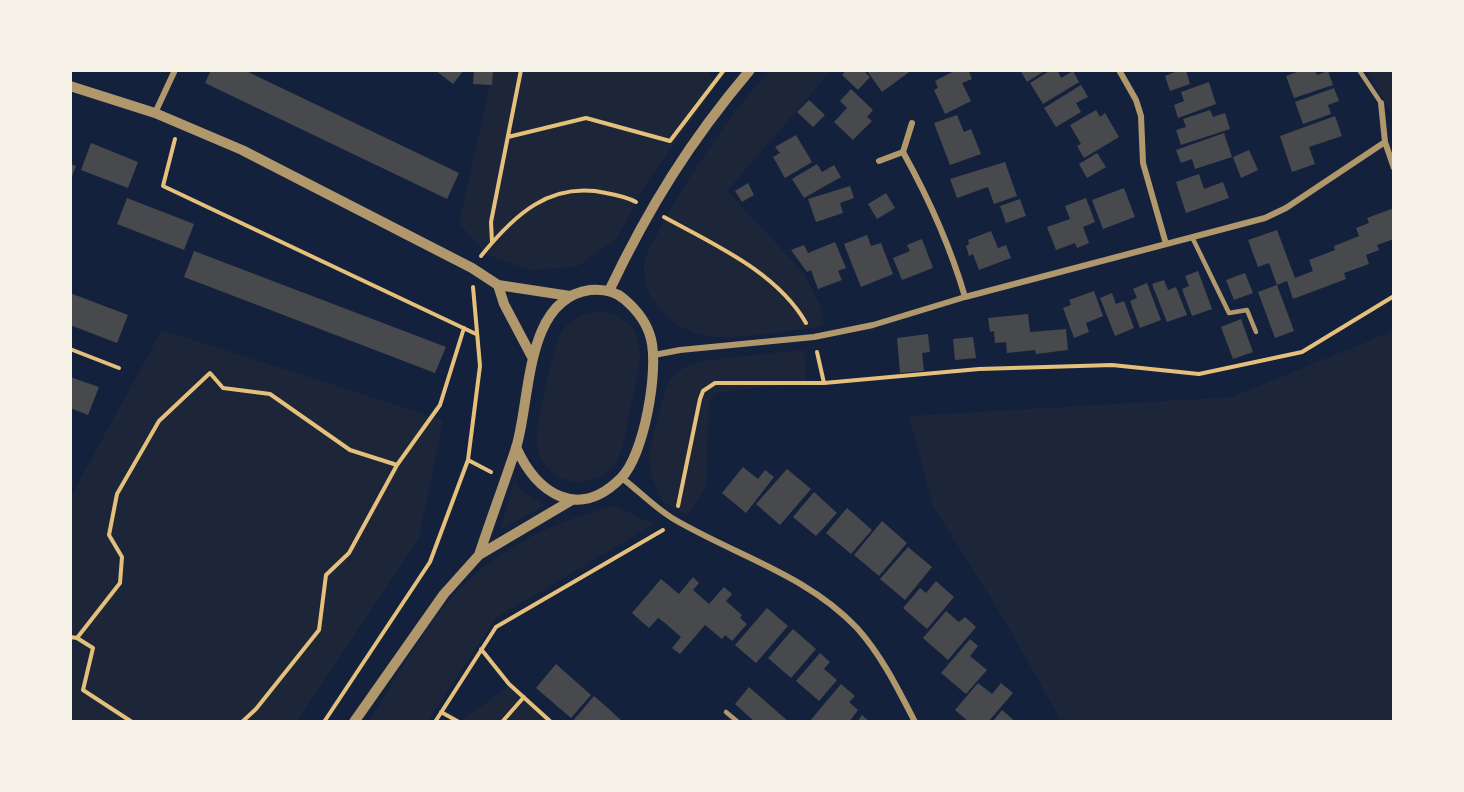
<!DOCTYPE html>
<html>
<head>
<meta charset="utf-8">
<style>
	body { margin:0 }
	#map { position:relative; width:1464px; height:792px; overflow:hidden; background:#14213d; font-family:"Exo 2",sans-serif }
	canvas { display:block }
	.frame { position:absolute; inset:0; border:72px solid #f6f1e7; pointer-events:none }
</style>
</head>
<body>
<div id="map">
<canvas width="1464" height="792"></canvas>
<div class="frame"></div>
</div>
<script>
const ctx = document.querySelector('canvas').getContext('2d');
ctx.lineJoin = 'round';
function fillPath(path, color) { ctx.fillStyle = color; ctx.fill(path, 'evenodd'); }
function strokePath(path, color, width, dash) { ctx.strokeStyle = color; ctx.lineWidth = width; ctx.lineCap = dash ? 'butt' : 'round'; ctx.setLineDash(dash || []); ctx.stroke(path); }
fillPath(new Path2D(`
	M493 71H709L715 87 645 185 617 239 576 267 530 270 486 254 459 223Z
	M769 71H831L727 191 804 273 820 305 824 326C791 330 732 342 701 335 671 328 642 298 644 266 645 253 654 240 660 229 690 173 727 118 769 71Z
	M1367 71H1393V115Z
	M598 311C657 319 639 369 630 409 626 426 625 447 616 462 598 490 555 488 541 458 537 452 536 443 537 436 538 418 554 342 563 330 572 318 584 313 598 311Z
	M162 330 443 420 419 538 297 721 77 722 71 716V496Z
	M1393 331V721H1061L1005 621 933 506 909 416 1232 397Z
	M804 350 806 382 714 393 709 403 706 486 688 516 662 501 651 476 649 454 665 390 673 375 687 366 708 360Z
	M514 481 525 494 545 505 500 530Z
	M614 506 654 524 496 618 428 721H369C393 685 414 643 441 610 485 555 546 523 614 506Z
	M509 686 548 721 462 720Z`), '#1d2539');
fillPath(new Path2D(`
	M211 70H244L459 173 447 199 205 83Z
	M435 70H464L453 84Z
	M474 70H493L492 85 473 84Z
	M846 70H863L870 77 858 90 842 75Z
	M871 70H912L882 92 868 72Z
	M956 70H968L972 79 962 83 971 101 945 114 934 90 938 88 935 81Z
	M1020 70H1046L1027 82Z
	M1051 70H1057L1061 78 1073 71 1079 82 1043 104 1030 83Z
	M1180 70H1186L1190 84 1170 91 1165 76Z
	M1303 70H1315L1317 75 1328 71 1333 85 1294 98 1286 76Z
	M1209 82 1216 104 1178 118 1174 105 1184 101 1181 92Z
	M1081 85 1088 97 1076 103 1081 112 1056 127 1044 108Z
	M1334 88 1339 101 1328 105 1331 114 1303 124 1295 102Z
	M851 89 873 110 867 117 872 121 853 140 834 122 847 108 840 101Z
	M809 100 825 115 813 127 797 112Z
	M1096 110 1100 117 1105 113 1119 137 1084 158 1077 146 1081 144 1070 125Z
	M1210 110 1213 117 1225 113 1230 129 1181 145 1176 130 1186 127 1183 119Z
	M957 115 964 132 971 129 981 154 950 165 934 123Z
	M1335 116 1342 136 1309 147 1315 164 1292 172 1280 136Z
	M1224 133 1232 157 1195 169 1192 159 1181 163 1176 150Z
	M796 135 812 162 785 178 773 157 780 153 775 147Z
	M91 143 138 162 128 188 81 170Z
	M1249 150 1258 170 1241 178 1233 157Z
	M1097 153 1106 167 1087 178 1079 164Z
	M1005 162 1017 196 994 204 988 187 957 198 950 179Z
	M70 164 76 166 71 179H70Z
	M817 164 822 172 834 165 841 177 804 198 792 179Z
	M1199 174 1204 189 1223 182 1229 198 1186 213 1176 182Z
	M748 183 754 195 742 202 735 191Z
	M850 186 854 198 840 203 843 213 816 222 808 199Z
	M1124 188 1135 217 1103 229 1092 200Z
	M886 193 895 208 877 219 868 204Z
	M127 198 194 224 184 250 117 224Z
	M1086 198 1095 222 1083 227 1089 243 1077 248 1075 243 1056 250 1047 227 1070 219 1065 206Z
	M1020 199 1026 216 1006 223 1000 206Z
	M1394 208V239L1377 245 1379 250 1366 255 1369 264 1344 273 1346 279 1293 299 1287 281 1277 285 1269 263 1258 267 1248 240 1277 230 1295 278 1313 271 1309 260 1335 250 1334 246 1359 236 1356 228 1369 223 1367 218Z
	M991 231 998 248 1006 245 1011 258 979 270 973 254 969 256 966 246 969 244 968 240Z
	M867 235 871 246 881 243 893 274 861 287 844 244Z
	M922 239 933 268 902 280 893 258 910 251 907 245Z
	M835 242 846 268 838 271 842 280 818 289 811 270 807 272 791 250 804 245 808 253Z
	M194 251 446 347 435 373 184 277Z
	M1198 271 1212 309 1192 316 1182 289 1189 286 1185 276Z
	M1245 273 1253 293 1234 300 1226 280Z
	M1164 280 1168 290 1176 287 1187 315 1167 322 1152 284Z
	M1147 283 1161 320 1140 328 1130 301 1137 298 1133 289Z
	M1277 285 1294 331 1275 338 1258 292Z
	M1094 291 1103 316 1086 323 1089 332 1074 338 1063 308 1071 305 1069 300Z
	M70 293 128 315 117 343 70 325Z
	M1112 293 1116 304 1124 301 1134 328 1115 336 1100 298Z
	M1028 314 1030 332 1066 329 1068 350 1036 354 1035 350 1007 353 1006 342 995 343 994 331 990 332 988 318Z
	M1241 319 1253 352 1233 359 1221 327Z
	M928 334 930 352 922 353 924 371 900 373 897 338Z
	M973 337 976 358 955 360 953 339Z
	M70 377 99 387 88 415 70 408Z
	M743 467 758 479 765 470 774 477 746 513 722 493Z
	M787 469 811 489 780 525 756 504Z
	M814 492 837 513 816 536 793 517Z
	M847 508 872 530 851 554 826 533Z
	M882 521 907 543 879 576 854 555Z
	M908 547 932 567 905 600 880 579Z
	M693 577 699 583 693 590 709 604 724 587 732 594 726 601 742 615 740 618 747 624 732 641 725 635 722 639 705 625 680 654 672 648 681 637 665 623 658 618 649 628 632 613 661 579 679 594Z
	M936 581 954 597 927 629 903 608 920 588 926 593Z
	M767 608 788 626 756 663 735 645Z
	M946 611 959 622 965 617 976 627 948 660 923 638Z
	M793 629 816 649 791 678 768 658Z
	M970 639 978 646 970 656 987 670 966 694 941 673Z
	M820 653 830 662 824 669 837 680 819 701 796 681Z
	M556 664 591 695 571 718 536 688Z
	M978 683 992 694 1001 683 1013 693 988 722H969L955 710Z
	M841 684 855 696 849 702 858 710 849 722H809Z
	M749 687 789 722H755L735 704Z
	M594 696 610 710 623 722H572Z
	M1002 710 1016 722H992Z
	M862 715 870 722H857Z`), '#48494c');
strokePath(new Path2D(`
	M508 137 586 118 670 141 724 70
	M175 139 163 186 476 334
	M664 217C713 244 777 272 806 323
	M492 242 491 222 521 70
	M481 256C514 215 550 181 606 193 617 195 627 197 636 202
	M70 349 119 368
	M817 352 824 383
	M468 460 491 472
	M678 506 700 399 703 391 715 383H824L979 369 1112 365 1199 374 1302 352 1394 296
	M70 637 77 638
	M481 649 509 684 551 722
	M441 712 459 722
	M132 722 83 690 93 648 77 638 120 583 122 557 109 535 117 494 159 421 210 373 223 388 270 394 350 450 397 465
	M242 722 256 709 319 630 326 575 349 553 397 465 440 405 464 328
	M324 722 430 562 468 460 480 366 473 287
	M435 722 496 627 663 530
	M502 722 524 697`), '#e5c07b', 4);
strokePath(new Path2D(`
	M1359 70 1381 103
	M1192 237 1229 313 1247 310 1256 332
	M726 712 738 722`), '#b1986c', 4.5);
strokePath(new Path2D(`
	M1119 70 1136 100 1141 116 1143 163 1166 244
	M1381 103 1385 142 1394 168
	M155 113 175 70
	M903 152C929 199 950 245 965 297
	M879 161 903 152 912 123
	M654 355 680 350 814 337 873 325 965 297 1265 218 1286 208 1385 142
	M622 478C639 491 654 507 672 518 734 555 806 574 857 628 882 656 898 689 915 722`), '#b1986c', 6);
strokePath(new Path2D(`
	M70 86 155 113 242 150 472 268 498 285 570 296
	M498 285 504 304 532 357
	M609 291C649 207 690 141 750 70
	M479 555C491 519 504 484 516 448 531 401 524 299 590 290 602 289 614 290 624 299 636 309 647 323 651 339 659 370 644 456 621 478 578 521 537 494 516 447
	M354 722 444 594 479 555 572 500`), '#b1986c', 10);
</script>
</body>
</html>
